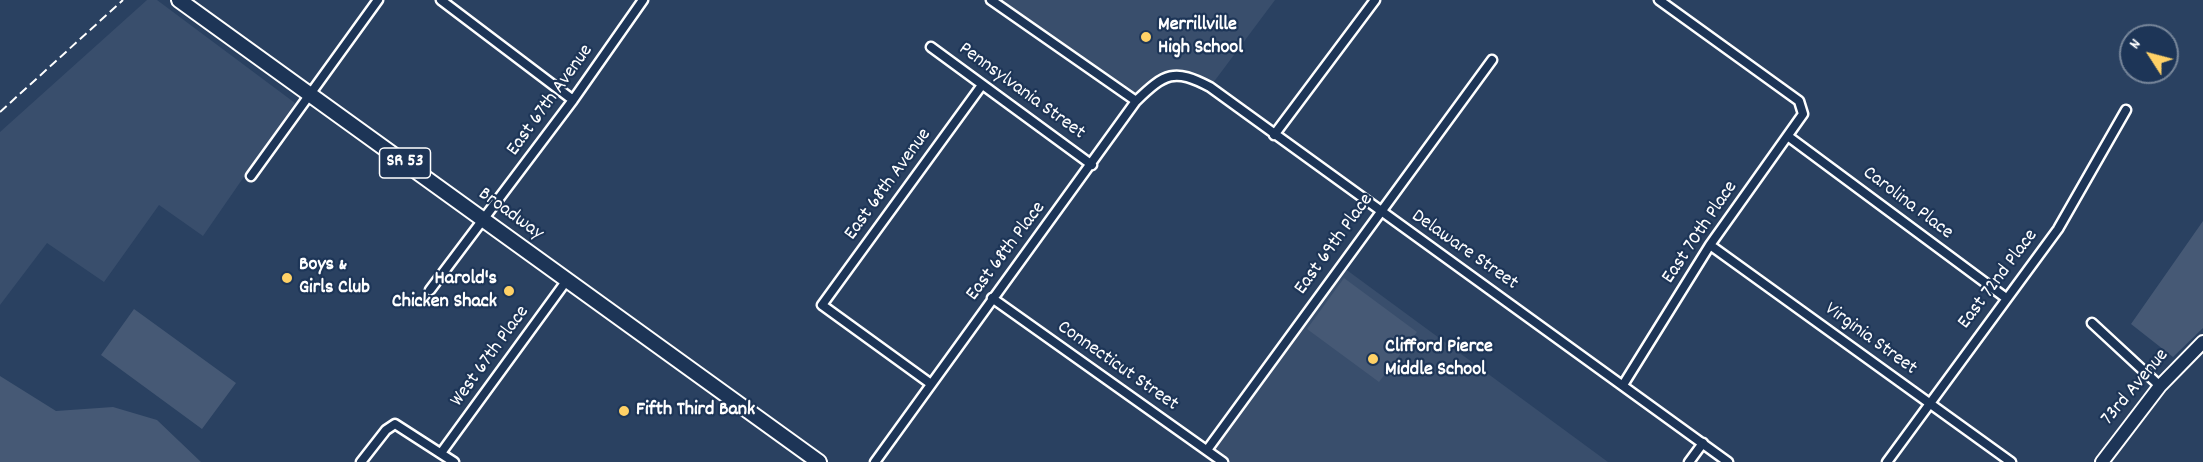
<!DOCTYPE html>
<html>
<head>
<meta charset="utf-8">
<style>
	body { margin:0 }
	#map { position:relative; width:2203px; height:462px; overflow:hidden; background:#2a4161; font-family:Dekko,sans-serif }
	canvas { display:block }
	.north { position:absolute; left:2119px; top:24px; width:60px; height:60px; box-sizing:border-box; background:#1d3557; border:2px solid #77869a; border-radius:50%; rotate:306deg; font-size:16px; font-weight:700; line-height:24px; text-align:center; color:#fff }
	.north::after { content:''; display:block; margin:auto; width:21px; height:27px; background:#ffd166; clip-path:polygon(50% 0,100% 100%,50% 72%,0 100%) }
</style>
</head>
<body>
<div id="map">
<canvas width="2203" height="462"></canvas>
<div class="north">N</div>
</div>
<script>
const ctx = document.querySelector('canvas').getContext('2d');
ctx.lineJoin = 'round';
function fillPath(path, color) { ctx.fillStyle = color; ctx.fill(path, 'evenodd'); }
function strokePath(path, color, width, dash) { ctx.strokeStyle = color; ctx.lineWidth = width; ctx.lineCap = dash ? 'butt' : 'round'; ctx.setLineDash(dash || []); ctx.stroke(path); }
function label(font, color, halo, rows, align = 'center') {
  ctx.font = font + ' Dekko,sans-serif'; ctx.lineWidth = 4.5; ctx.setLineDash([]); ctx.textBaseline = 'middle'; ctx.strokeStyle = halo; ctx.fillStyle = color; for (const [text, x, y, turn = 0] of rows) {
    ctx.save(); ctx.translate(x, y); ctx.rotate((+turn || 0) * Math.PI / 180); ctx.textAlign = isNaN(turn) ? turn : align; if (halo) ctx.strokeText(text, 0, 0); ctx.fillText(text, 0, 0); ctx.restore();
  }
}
fillPath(new Path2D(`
	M147 0H157L295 103 203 236 159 205 104 282 47 243 0 305V132Z
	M991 0H1275L1210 87 1177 74 1130 96Z
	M1344 268 1608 462H1228L1212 450Z`), '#394e6c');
fillPath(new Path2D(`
	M2203 221V328L2173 357 2131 324Z
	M1344 278 1417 332 1379 382 1307 329Z
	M134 309 236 383 202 429 101 355Z
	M0 376 56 411 113 407 157 420 201 462H0Z`), '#465975');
const street = new Path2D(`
	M441 0 573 100
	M991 0 1136 101
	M931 47 1092 165
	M1274 135 1375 0
	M1789 137 2006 298
	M251 176 378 0
	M1710 245 2011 462
	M430 290 573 100 643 0
	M992 298 1223 462
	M2092 323 2160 386
	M931 384 822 305 982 85
	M1623 385 1710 245 1803 114 1799 101 1659 0
	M1207 450 1492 60
	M441 453 567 280
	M361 462 386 430 395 424 454 462
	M875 462 1136 101C1165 73 1174 68 1210 87L1728 462
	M1689 462 1703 443
	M1887 462 2058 229 2126 110`);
const secondary = new Path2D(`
	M2102 462 2160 386 2203 342`);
const primary = new Path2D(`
	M179 0 819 462`);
strokePath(street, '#fff', 13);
strokePath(secondary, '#fff', 16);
strokePath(primary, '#fff', 18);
strokePath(street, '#1d3557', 8);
strokePath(secondary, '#1d3557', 12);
strokePath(primary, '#1d3557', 14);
strokePath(new Path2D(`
	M0 112 123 0`), '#fff', 2, [9, 4.5]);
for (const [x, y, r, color] of [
	[1146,37,6,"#ffd166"],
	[287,278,6,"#ffd166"],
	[509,291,6,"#ffd166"],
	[1373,359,6,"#ffd166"],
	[624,411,6,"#ffd166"]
]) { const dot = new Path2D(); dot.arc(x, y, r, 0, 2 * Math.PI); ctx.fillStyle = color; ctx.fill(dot); strokePath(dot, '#1d3557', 2); }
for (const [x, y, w] of [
	[405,163,51]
]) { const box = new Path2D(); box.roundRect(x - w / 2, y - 15, w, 30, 4.5); ctx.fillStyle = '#1d3557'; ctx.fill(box); strokePath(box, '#fff', 1.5); }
label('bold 18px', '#fff', null, [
	["SR 53",405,163]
]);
label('bold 20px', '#fff', '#1d3557', [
	["Merrillville",1158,26],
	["High School",1158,49],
	["Boys &",299,266],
	["Girls Club",299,289],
	["Harold's",497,280,"right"],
	["Chicken Shack",497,303,"right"],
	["Clifford Pierce",1385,348],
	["Middle School",1385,371],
	["Fifth Third Bank",636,411]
], 'left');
label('20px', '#fff', '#1d3557', [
	["Pennsylvania Street",1021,92,36],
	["East 67th Avenue",551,101,-54],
	["East 68th Avenue",889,185,-54],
	["Carolina Place",1907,204,37],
	["Broadway",510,215,36],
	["East 70th Place",1701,233,-56],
	["East 69th Place",1335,245,-54],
	["Delaware Street",1464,251,35],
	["East 68th Place",1007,252,-53],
	["East 72nd Place",1999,280,-53],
	["Virginia Street",1870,340,36],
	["West 67th Place",491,357,-54],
	["Connecticut Street",1117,367,35],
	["73rd Avenue",2136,388,-50]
]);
</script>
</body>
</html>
